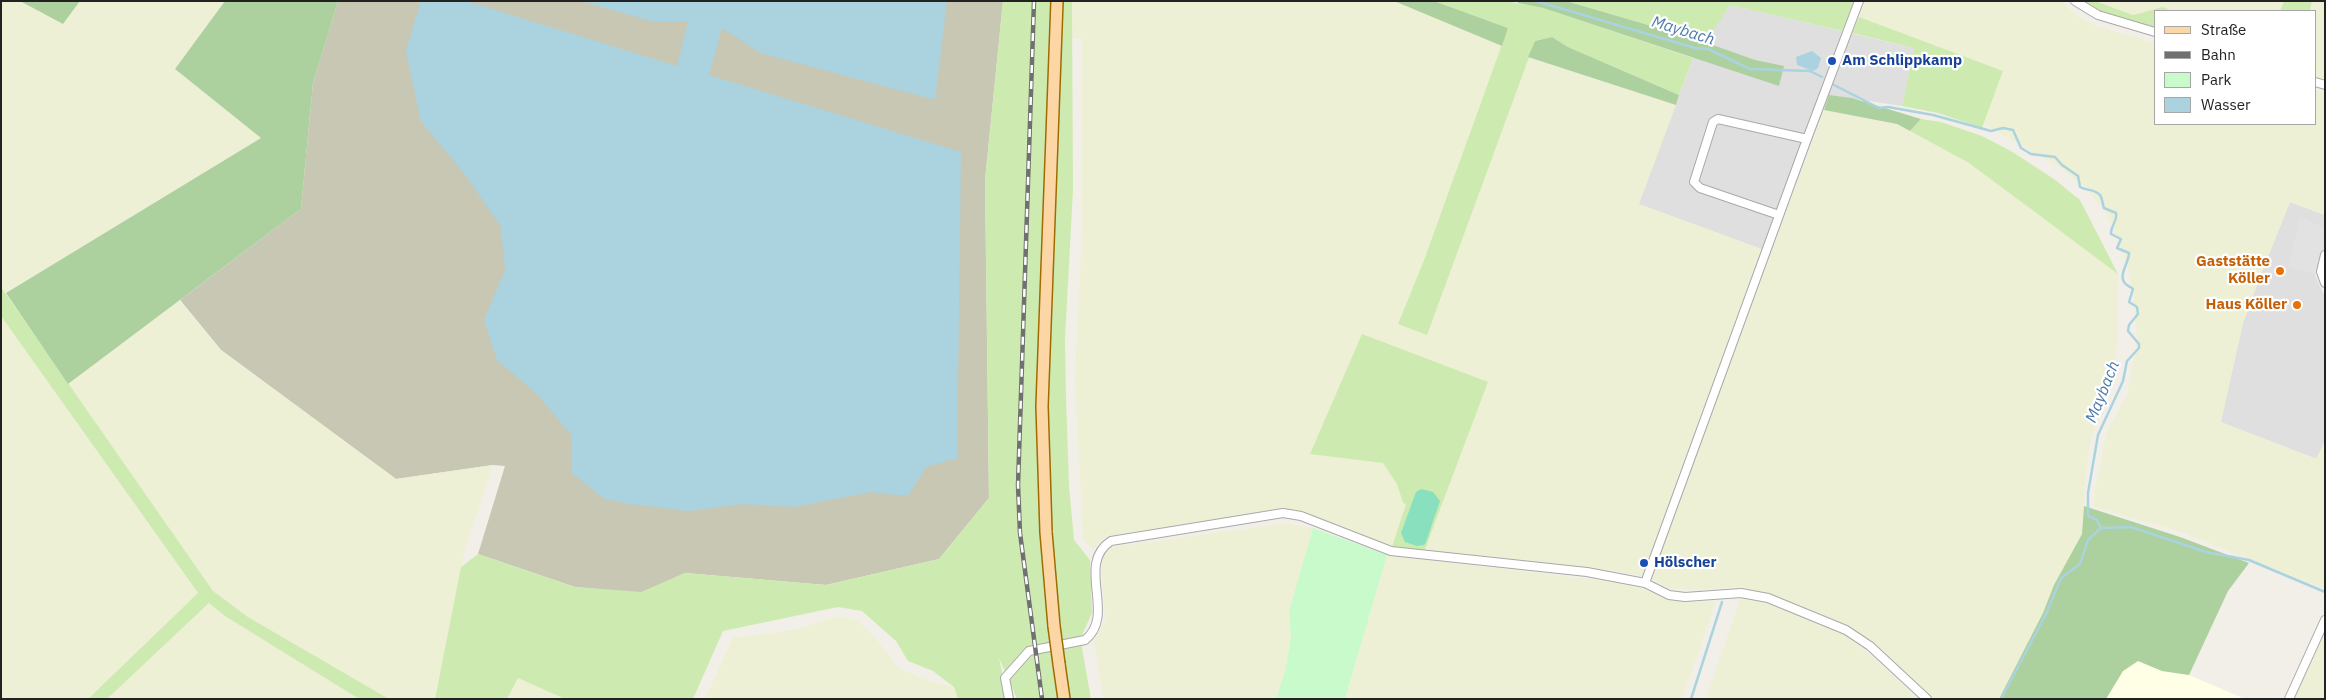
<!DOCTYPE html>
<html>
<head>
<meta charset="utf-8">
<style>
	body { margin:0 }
	#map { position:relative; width:2326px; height:700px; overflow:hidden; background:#f2efe9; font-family:"IBM Plex Sans",sans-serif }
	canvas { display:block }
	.frame { position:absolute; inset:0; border:2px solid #222; pointer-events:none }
	.legend { position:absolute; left:2154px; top:10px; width:162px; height:115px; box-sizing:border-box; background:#fff; border:1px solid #a7a7a7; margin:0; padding:6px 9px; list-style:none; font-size:15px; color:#222 }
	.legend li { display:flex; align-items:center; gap:10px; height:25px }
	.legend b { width:25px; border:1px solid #a7a7a7 }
</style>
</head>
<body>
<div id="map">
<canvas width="2326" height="700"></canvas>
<div class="frame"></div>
<ul class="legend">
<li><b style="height:6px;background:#fcd6a4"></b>Straße</li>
<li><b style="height:6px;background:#707070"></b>Bahn</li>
<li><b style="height:14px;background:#c8facc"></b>Park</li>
<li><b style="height:14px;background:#aad3df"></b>Wasser</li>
</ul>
</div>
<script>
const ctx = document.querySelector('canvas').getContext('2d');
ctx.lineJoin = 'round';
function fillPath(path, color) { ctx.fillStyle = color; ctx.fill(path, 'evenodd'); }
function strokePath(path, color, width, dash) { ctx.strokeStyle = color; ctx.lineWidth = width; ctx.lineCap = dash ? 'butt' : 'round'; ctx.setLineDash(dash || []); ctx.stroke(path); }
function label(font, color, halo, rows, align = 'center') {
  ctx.font = font + ' "IBM Plex Sans",sans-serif'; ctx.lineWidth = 4.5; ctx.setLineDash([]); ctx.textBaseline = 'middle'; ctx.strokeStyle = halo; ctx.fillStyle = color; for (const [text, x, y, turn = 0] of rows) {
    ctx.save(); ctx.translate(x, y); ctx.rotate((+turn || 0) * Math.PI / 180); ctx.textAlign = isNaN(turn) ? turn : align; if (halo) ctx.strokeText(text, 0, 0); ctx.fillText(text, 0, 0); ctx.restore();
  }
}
fillPath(new Path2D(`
	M1730 5 1914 48 1902 106 1829 95 1770 252 1638 204 1693 58Z
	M2290 202 2325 215V247L2315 275 2325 297V441L2317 459 2220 422 2243 323 2261 274Z`), '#e0dfdf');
fillPath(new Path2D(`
	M2138 661 2162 671 2189 675 2245 699H2106L2123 671Z`), '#ffffe5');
fillPath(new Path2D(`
	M338 1H1003L985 180 989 498 939 559 826 585 685 573 641 593 575 587 478 554 505 466 493 465 396 479 221 350 180 300 301 209 313 83Z`), '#c7c7b4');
fillPath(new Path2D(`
	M1 1H20L63 24 80 1H225L175 69 262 138 6 293 1 287Z
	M1072 1H1394L1502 46 1424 260 1398 323 1465 229 1528 57 1676 105 1639 204 1761 249 1642 576 1586 567 1424 552 1488 382 1310 453 1383 463 1397 484 1403 503 1406 504 1392 547 1341 530 1288 509 1107 536 1093 549 1083 539 1075 379 1082 228V39L1071 38Z
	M1865 1H2061L2077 16 2097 26 2155 43V124H2315V90L2325 93V215L2290 202 2261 274 2243 323 2221 422 2316 459 2325 441V589L2184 533 2094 507V494L2107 431 2127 395 2137 340 2133 291 2127 265 2115 233 2104 210 2086 189 2059 167 1984 124 2003 71 1859 17Z
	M2095 1H2284L2280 11H2167L2168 9 2163 7 2133 15Z
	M2312 1H2325V79L2315 76V11H2310Z
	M1824 110 1897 124 1969 163 2118 274V339L2112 380 2090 442 2085 483 2082 534 2054 585 2043 613 1999 699H1934L1876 646 1849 625 1797 604 1740 587 1689 590 1669 588 1651 578Z
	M180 300 221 350 396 479 493 465 466 545 435 699H389L248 617 213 591 68 384Z
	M1 316 198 594 88 699H1Z
	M1286 523 1313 528 1289 611 1291 638 1285 671 1276 699H1103L1094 641 1105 621 1101 563 1106 552 1113 547Z
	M1387 555 1607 581 1644 589 1666 598 1682 601 1716 602 1682 699H1345Z
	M1740 599 1764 601 1818 620 1843 633 1873 657 1918 699H1706Z
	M209 603 225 616 359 699H107Z
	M839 616 858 621 878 641 898 668 926 680 954 687 958 699H705L733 638 793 630Z
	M2325 632V699H2294Z
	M518 678 565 699H507Z`), '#eef0d5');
fillPath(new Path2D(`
	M1003 1H1072L1073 190 1065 339 1066 396 1069 486 1074 540 1090 560 1092 613 1083 633 1082 648 1091 699H1017L999 658 1008 699H958L954 687 933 671 908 661 896 641 862 611 838 607 723 631 693 699H565L518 678 507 699H435L461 567 478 554 575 587 641 592 685 573 826 585 939 559 989 498 985 180Z
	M1434 1H1505L1543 8 1693 58 1679 95 1568 47 1552 37 1535 41 1427 335 1398 324 1424 260 1508 28Z
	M1566 1H1854L1842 31 1730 5 1706 42Z
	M2080 1H2095L2133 15 2163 7 2168 9 2167 11H2155V28L2093 10Z
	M2284 1H2312L2310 11H2280Z
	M1859 17 2003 71 1982 128 1938 113 1902 106 1914 48 1852 33Z
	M1921 119 1941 122 1982 136 2011 151 2054 179 2080 200 2118 274 1969 163 1910 131Z
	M1 287 213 591 248 617 389 699H359L225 616 209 603 107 699H88L198 593 1 316Z
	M1362 334 1488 382 1424 552 1392 547 1406 504 1403 503 1397 484 1383 463 1310 454Z`), '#cdebb0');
fillPath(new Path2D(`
	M20 1H80L63 24Z
	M225 1H338L313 83 301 209 68 384 6 293 261 138 175 69Z
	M1394 1H1434L1508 28 1502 46Z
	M1518 1H1566L1696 39 1755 60 1784 66 1779 86 1543 8 1518 3Z
	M1552 37 1568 47 1679 95 1676 105 1528 57 1535 41Z
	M1829 95 1852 98 1921 119 1910 131 1897 124 1824 110Z
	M2084 506 2180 537 2249 563 2228 591 2189 675 2162 671 2138 661 2123 671 2106 699H1999L2043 613 2054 585 2082 534Z`), '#add19e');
fillPath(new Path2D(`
	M1313 528 1387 555 1345 699H1276L1285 671 1291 638 1289 611Z`), '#c8facc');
fillPath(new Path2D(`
	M1421 489 1433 492 1440 501 1426 542 1424 545 1417 546 1405 542 1401 533 1416 492Z`), '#88e0be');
fillPath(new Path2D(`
	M2300 217 2325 227V247L2315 275 2288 266Z`), '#e2e2e2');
fillPath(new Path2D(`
	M421 1H466L677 66 688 21H651L581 1H947L935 100 760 53 722 28 709 75 961 152 957 458 926 467 908 496 870 492 795 507 742 504 689 511 629 504 603 498 572 473V436L537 394 497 360 484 320 505 270 501 227 467 177 421 122 406 51Z
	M1812 51 1821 58 1818 68 1813 71 1797 65 1796 57Z`), '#aad3df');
strokePath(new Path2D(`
	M1536 1 1695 48 1708 49 1750 69 1810 71 1822 77
	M1834 85 1879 108 1888 107 1933 115 1991 131 2003 128 2013 130 2021 148 2031 154 2055 157 2062 165 2078 176 2080 187C2087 191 2095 189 2100 195 2103 199 2102 203 2104 208L2116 213C2118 221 2110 226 2111 234L2121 239 2117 248 2129 253C2129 262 2119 274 2124 282 2126 286 2130 286 2133 289L2129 302 2137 307 2138 314 2129 325 2128 331 2139 344V348L2127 361 2123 381 2098 435 2088 493V516L2097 520 2101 528 2088 540 2080 564 2061 578 2046 614 2001 699
	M2101 528 2131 527 2206 552 2249 560 2325 592
	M1691 699 1722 602`), '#aad3df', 2.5);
const minor = new Path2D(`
	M2075 1 2098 15 2155 32
	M2315 82 2325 85
	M1779 215 1700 188 1694 182 1713 122 1718 119 1807 139
	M2325 255 2321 272 2325 283
	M1645 583 1807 139 1859 1
	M1009 699 1005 678 1029 651 1085 640C1117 615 1075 564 1111 541L1283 513 1301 516 1391 551 1587 572 1645 583 1669 595 1685 597 1741 593 1768 598 1846 630 1870 646 1927 699
	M2289 699 2325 620`);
const primary = new Path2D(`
	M1054 626 1046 532 1042 406 1057 1
	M1059 664 1064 699`);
strokePath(minor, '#a9a9a9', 10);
strokePath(primary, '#a06b00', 14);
strokePath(minor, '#fff', 8);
strokePath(primary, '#fcd6a4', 11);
const rail = new Path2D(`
	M1034 1 1018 485 1020 533 1042 699`);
strokePath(rail, '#707070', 4.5);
strokePath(rail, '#fff', 2.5, [8]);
const primaryBridge = new Path2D(`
	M1054 626 1059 664`);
strokePath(primaryBridge, '#a06b00', 14, []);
strokePath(primaryBridge, '#fcd6a4', 11);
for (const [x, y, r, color] of [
	[1832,61,5,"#1a4fb4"],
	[2280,271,5,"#e8710a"],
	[2297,305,5,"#e8710a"],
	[1644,563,5,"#1a4fb4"]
]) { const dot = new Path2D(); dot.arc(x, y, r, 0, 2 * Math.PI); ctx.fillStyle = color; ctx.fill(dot); strokePath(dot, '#fff', 2); }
label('bold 15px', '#164399', '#fff', [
	["Am Schlippkamp",1842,61],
	["Hölscher",1654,563]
], 'left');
label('bold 15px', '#c56008', '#fff', [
	["Gaststätte",2270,262],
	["Köller",2270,279],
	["Haus Köller",2287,305]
], 'right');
label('italic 16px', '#4a7aab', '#fff', [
	["Maybach",1683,31,17],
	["Maybach",2103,392,-68]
]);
</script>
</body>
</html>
